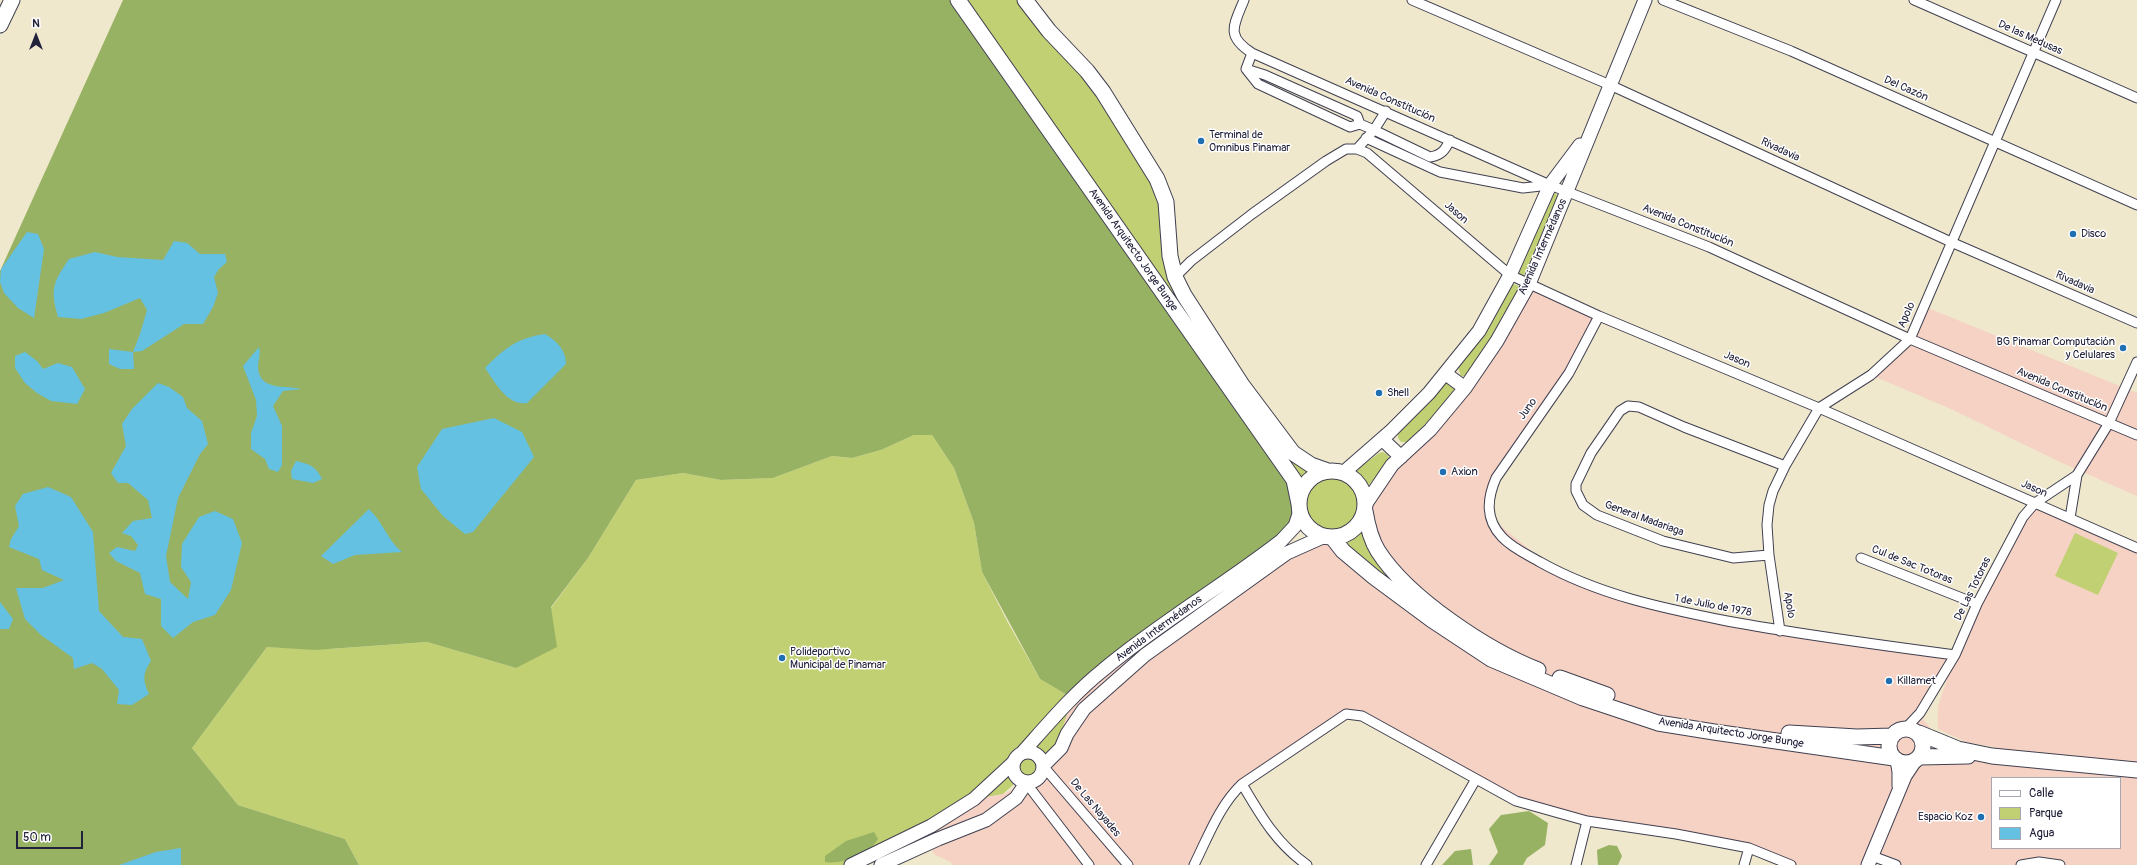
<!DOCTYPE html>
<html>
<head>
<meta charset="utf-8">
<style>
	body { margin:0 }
	#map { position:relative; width:2137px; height:865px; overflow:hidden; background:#efe8cd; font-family:Pangolin,sans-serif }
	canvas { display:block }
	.legend { position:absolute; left:1991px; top:777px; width:130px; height:72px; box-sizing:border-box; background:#fff; border:1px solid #a7a7b1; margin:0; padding:5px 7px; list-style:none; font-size:12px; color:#22223b }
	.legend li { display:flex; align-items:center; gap:8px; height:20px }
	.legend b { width:20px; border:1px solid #a7a7b1 }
	.north { position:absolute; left:16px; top:16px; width:40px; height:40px; -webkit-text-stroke:3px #fff; paint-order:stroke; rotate:0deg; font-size:11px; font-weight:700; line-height:16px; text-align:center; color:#22223b }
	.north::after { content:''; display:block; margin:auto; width:14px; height:18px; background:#22223b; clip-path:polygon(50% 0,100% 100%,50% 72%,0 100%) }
	.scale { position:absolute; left:16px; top:831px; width:67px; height:18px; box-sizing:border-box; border:2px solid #22223b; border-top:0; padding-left:5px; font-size:12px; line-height:14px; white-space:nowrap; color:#22223b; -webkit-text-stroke:3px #fff; paint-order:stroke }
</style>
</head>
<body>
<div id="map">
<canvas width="2137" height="865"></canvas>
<ul class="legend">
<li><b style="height:5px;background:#fff"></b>Calle</li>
<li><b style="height:11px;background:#c0d072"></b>Parque</li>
<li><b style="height:11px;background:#64c1e2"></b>Agua</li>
</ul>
<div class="north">N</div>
<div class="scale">50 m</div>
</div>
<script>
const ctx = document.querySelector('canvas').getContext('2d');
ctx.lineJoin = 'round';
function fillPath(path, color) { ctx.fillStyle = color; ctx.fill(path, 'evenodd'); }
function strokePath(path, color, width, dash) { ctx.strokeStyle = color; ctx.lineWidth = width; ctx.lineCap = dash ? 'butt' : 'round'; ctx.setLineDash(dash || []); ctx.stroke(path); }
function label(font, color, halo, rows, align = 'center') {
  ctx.font = font + ' Pangolin,sans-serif'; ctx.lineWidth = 3; ctx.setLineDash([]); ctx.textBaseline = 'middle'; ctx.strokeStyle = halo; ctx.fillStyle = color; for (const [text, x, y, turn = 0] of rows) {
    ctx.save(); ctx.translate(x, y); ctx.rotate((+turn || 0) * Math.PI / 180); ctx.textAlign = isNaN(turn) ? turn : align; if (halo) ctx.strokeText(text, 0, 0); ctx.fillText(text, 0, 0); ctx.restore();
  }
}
fillPath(new Path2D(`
	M1529 284 1599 316 1569 373 1496 478 1491 518 1555 570 1672 610 1955 655 2035 503 2137 548V865H1896L1873 856 1868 865H1791L1764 853 1587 821 1516 801 1362 716 1346 714 1242 784 1194 865H952L951 862 935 855 927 842 931 826 974 799 1003 794 1036 780 1072 698 1241 571 1332 537 1343 535 1353 530 1361 521 1365 505 1465 388ZM1954 659 1938 706V729L1966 742 1995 747 1992 755 1932 730 1923 719ZM1992 778H2120V848H1992Z
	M1923 306 2137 393V496L2060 462 1951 409 1871 375 1910 339Z`), '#f5d2c3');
fillPath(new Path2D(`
	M966 0H1019L1084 76 1146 174 1158 198 1187 308 1317 471 1308 476 1302 483Z
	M1556 193 1558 198 1524 275 1521 276 1518 273 1552 194Z
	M1512 284 1517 285 1520 289 1496 335 1466 376H1461L1458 368 1487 328Z
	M1448 383 1454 389 1453 395 1408 442H1401L1398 438V433L1442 385Z
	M914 435H932L954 468 974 523 982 572 1007 621 1040 679 1072 698 1058 743 1038 778 1033 781 1014 784 1003 794 974 799 851 865H359L345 839 238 805 192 748 267 647 330 649 427 642 516 668 551 608 588 558 636 480 683 473 721 480 773 478 832 456 852 458 881 450Z
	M1383 452 1388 455 1389 459 1369 485 1355 471 1379 453Z
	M1305 503a27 27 0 1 1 54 0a27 27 0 1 1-54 0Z
	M1364 530C1371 551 1379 568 1395 583L1393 586 1344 544 1353 540Z
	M2075 533 2118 553 2098 595 2055 576Z`), '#c0d072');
fillPath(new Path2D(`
	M123 0H958L1294 480 1295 526 1072 698 1040 679 982 572 974 523 954 468 932 435H914L881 450 852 458 832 456 773 478 721 480 683 473 636 480 588 558 551 607 557 647 516 668 427 642 315 650 267 647 192 748 238 805 345 839 359 865H0V271Z
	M1529 811 1548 823 1545 845 1527 858 1523 865H1489L1498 852 1489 829 1501 815Z
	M874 832 878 839C870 854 842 865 825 862V856L846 841Z
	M1609 845 1617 846 1622 856 1618 865H1598L1597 850Z
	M1471 849 1473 865H1442L1455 851Z`), '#98b264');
fillPath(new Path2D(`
	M27 232 38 234 44 249 34 318 18 308 4 293 0 282 1 269Z
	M174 241 187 243 200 254H225L227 262 219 269 214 277 218 293 213 307 203 324H184L142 351 133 352 134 369H120L109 364V349L133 352 140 334 147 310 140 298 104 313 81 319 58 317C50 288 53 283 69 259L95 252 117 257 163 260Z
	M545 334C557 341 566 350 566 364L527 403C507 406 495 382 485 368 505 348 517 338 545 334Z
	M259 347C261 354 258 360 258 368 260 391 285 385 301 389L283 391 273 406 282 426V465L278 472 269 469 265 459 251 449V433L257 416 256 400 243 366Z
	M25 352 37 361 43 369 58 363 72 367 85 389 77 404 51 401 37 393 25 383 15 368V356Z
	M158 383 169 387 183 397 187 408 202 421 208 444 200 454 178 498 166 556 170 582 188 599 191 582 181 567 182 544 199 517 215 511 233 519 242 543 231 590 215 615 193 622 173 638 161 626V599L145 594 140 573 116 561 109 553 117 547 135 551 138 545 131 536 122 533 133 521 152 518 148 500 128 483H118L111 473 126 446 122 424 132 409Z
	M494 418 522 432 534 457 473 532 465 534 443 516 421 489 417 467 442 429Z
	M296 461C309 464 316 466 322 479L313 483 292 479 291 471Z
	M48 487 71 497 93 532 99 611 123 637 142 639 151 661C142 674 143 681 149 694L132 705 117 704 119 690 102 669 92 663 74 669 73 658 41 635 25 619 16 588H43L64 580 42 570 39 559 9 547 11 539 19 526 15 506 23 494Z
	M369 509C383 522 388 541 402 552L355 555 333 564 321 556Z
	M0 602 13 619 9 629H0Z
	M181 848V865H119L156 852Z`), '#64c1e2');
const street = new Path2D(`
	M1244 0C1234 25 1225 36 1252 53L1550 185 1709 247 1910 339 2137 435
	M1412 0 1610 85 1951 242 2137 323
	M1663 0 1791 51 2137 205
	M1914 0 2137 98
	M1252 53 1246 69 1258 84 1350 127 1360 124 1374 130 1386 111
	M1246 69 1265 75 1357 116 1360 124
	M1366 138 1440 172 1523 188 1550 185
	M1357 149 1367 153 1510 275 1599 316 1819 408 2137 548
	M1175 277 1191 261 1252 214 1326 161 1346 149H1357L1374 130 1430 157C1442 155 1445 150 1450 140
	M1599 316 1569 373 1496 478C1487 499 1485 519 1502 537 1512 548 1528 555 1540 562 1599 595 1662 608 1727 621 1803 635 1879 645 1955 655
	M2070 518 2077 475
	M1769 555 1733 558 1663 541 1597 515 1583 505 1576 491V484L1591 453 1620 411 1628 406 1639 407 1684 427 1785 466
	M1861 558 1977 604
	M1780 631 1769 555 1767 525 1769 505 1773 491 1785 466 1819 408 1871 375 1910 339 2056 0
	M1905 729 1920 713 1955 655 1977 604 2023 517 2035 503 2077 475 2109 423 2137 362
	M1043 766 1128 865
	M1027 782 1030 788 1089 865
	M1242 784C1261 816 1276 843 1307 865
	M1872 856 1896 865
	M1194 865C1208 837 1219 806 1242 784L1346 714 1362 716 1516 801 1587 821 1676 834 1749 848 1791 865
	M1426 865 1476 779
	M1576 865 1587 821
	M1744 865 1749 848
	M2021 865 2039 862 2060 865`);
const secondary = new Path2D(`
	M1446 374 1465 388
	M1382 439 1401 457
	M1343 473 1390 432 1429 393 1479 331 1510 275 1550 185 1580 145
	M1365 505 1392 465 1430 430 1465 388 1497 341 1529 284 1645 0
	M1013 767a15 15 0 1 1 30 0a15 15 0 1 1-30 0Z
	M1022 753C1048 724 1073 694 1103 670 1159 623 1223 586 1281 541L1295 526 1300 511
	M1897 760 1899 772V786
	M1043 766 1061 748 1067 734 1084 709 1145 655 1287 553 1325 536
	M851 865 931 826 974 799 1014 762
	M881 865 938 839 986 820 1016 798 1027 782
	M1868 865 1905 776 1915 761`);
const primary = new Path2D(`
	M958 0 1294 480 1299 504
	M1025 0 1049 31 1087 71 1103 92 1157 179 1166 202 1170 256 1175 277 1184 295 1242 385 1293 453 1311 465 1328 471
	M0 25 12 0
	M1299 504a33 33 0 1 1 66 0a33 33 0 1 1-66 0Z
	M1365 511C1367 523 1371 540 1378 551 1408 598 1487 650 1538 670
	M1332 537 1343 551 1374 577 1432 620 1491 659 1583 698 1658 723 1714 732 1894 758
	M1560 678 1607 695
	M1889 746a17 17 0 1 1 34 0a17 17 0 1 1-34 0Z
	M1789 733 1857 737 1892 736
	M1919 733 1958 749 1992 756 2137 770
	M1919 757 1968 756`);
strokePath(street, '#414051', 11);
strokePath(secondary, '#414051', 15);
strokePath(primary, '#414051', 17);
strokePath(street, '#fff', 9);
strokePath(secondary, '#fff', 13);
strokePath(primary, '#fff', 15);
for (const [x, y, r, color] of [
	[1201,141,4,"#1f6fb2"],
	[2073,234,4,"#1f6fb2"],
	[2123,348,4,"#1f6fb2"],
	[1379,393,4,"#1f6fb2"],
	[1443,472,4,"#1f6fb2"],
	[782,658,4,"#1f6fb2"],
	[1889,681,4,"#1f6fb2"],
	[1981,817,4,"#1f6fb2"]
]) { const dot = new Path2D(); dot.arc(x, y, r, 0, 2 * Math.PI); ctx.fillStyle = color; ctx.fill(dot); strokePath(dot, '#fff', 1.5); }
label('11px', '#22223b', '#fff', [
	["De las Medusas",2030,38,24],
	["Del Cazón",1906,89,24],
	["Avenida Constitución",1390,100,24],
	["Rivadavia",1780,150,25],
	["Jason",1456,213,41],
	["Avenida Constitución",1688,226,22],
	["Avenida Intermédanos",1543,247,-66],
	["Avenida Arquitecto Jorge Bunge",1133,250,55],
	["Rivadavia",2075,283,24],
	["Apolo",1907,315,-67],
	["Jason",1737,360,23],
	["Avenida Constitución",2062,390,23],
	["Juno",1528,409,-55],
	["Jason",2034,489,24],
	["General Madariaga",1644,519,20],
	["Cul de Sac Totoras",1912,565,22],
	["De Las Totoras",1973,589,-64],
	["Apolo",1789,605,81],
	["1 de Julio de 1978",1713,606,11],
	["Avenida Intermédanos",1159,629,-36],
	["Avenida Arquitecto Jorge Bunge",1731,733,9],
	["De Las Nayades",1095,808,50]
]);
label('11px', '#22223b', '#fff', [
	["Terminal de",1209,135],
	["Omnibus Pinamar",1209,148],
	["Disco",2081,234],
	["BG Pinamar Computación",2115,342,"right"],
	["y Celulares",2115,355,"right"],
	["Shell",1387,393],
	["Axion",1451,472],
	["Polideportivo",790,652],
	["Municipal de Pinamar",790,665],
	["Killamet",1897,681],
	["Espacio Koz",1973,817,"right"]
], 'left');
</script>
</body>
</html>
